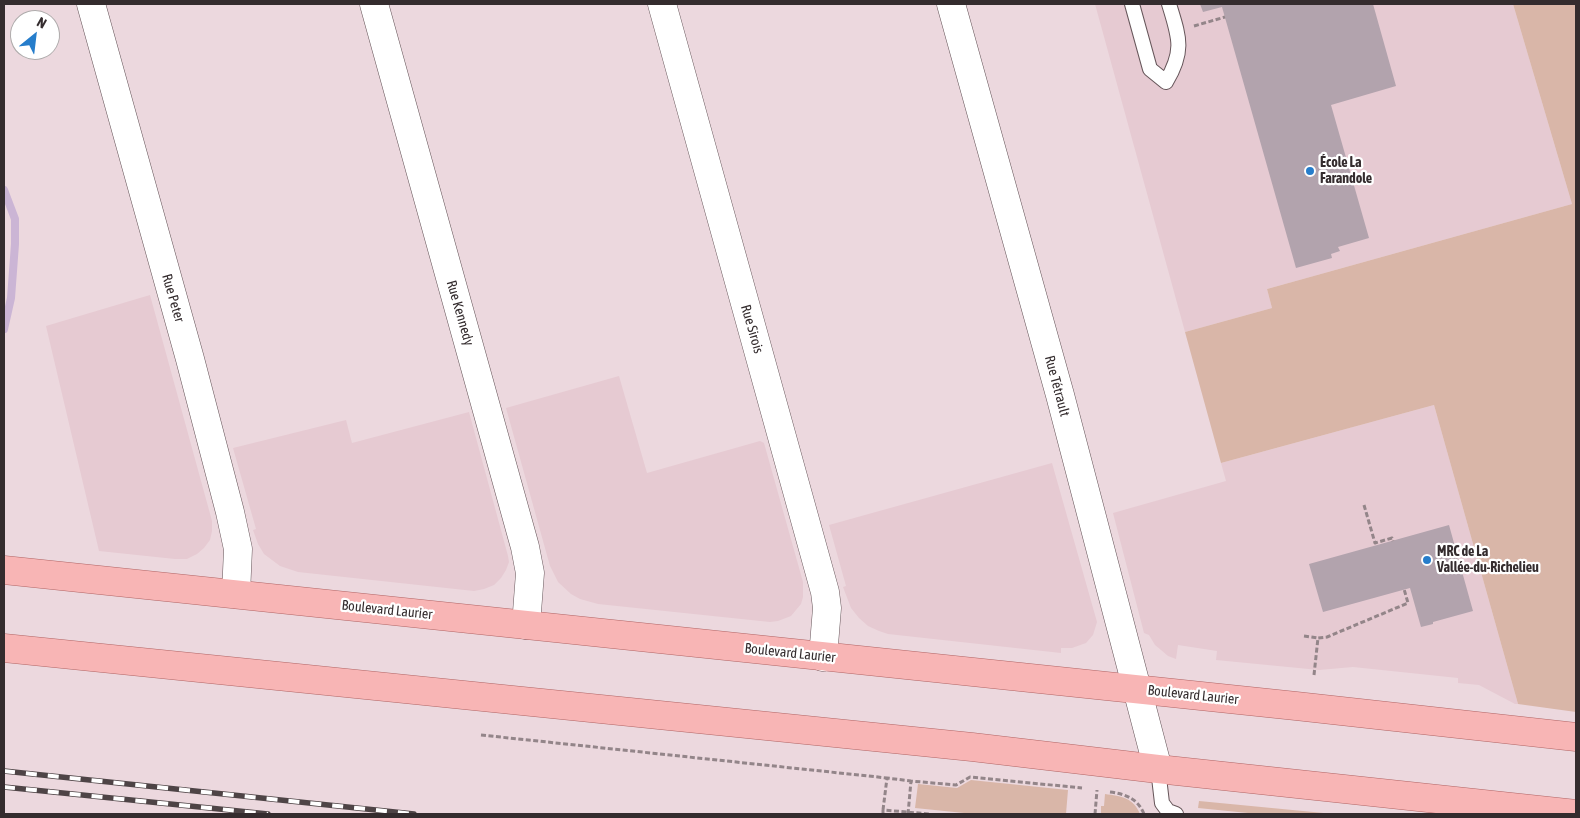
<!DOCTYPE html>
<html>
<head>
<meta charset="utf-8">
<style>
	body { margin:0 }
	#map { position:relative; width:1580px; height:818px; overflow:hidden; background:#ecd8de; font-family:"Asap Condensed",sans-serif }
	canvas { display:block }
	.frame { position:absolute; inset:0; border:5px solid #342c2e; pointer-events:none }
	.north { position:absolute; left:10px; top:10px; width:50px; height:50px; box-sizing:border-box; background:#fff; border:1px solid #aeabab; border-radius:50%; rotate:29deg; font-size:14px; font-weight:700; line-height:20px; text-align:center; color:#342c2e }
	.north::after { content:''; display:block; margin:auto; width:18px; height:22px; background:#267dcb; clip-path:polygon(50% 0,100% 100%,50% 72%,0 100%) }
</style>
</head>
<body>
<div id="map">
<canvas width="1580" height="818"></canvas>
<div class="frame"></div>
<div class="north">N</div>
</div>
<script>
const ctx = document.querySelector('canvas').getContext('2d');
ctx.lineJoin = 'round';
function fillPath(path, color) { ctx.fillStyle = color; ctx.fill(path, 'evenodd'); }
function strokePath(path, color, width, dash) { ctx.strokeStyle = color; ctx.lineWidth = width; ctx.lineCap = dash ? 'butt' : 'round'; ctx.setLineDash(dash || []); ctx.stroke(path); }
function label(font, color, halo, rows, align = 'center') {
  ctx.font = font + ' "Asap Condensed",sans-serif'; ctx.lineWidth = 4.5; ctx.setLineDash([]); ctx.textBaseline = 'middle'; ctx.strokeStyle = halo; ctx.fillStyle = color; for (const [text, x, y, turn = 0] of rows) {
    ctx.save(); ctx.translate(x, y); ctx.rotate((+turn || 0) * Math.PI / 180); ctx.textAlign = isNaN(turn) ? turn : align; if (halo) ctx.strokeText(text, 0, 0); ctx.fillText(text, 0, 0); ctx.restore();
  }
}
fillPath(new Path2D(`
	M1095 4H1513L1572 204 1267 289 1272 308 1185 332Z
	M150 295 212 521V531L210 540 204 548 197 554 187 559H175L99 551 46 326Z
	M619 376 647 473 760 441 764 443 803 582V597L801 604 791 616 778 621 770 622 598 604 580 599 571 594 558 582 550 566 506 408Z
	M1434 405 1518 704H1515L1479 685 1458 683V678L1353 667 1319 670 1216 660 1217 651 1178 645 1176 659 1168 656 1161 650 1155 645 1149 635 1144 633 1113 513 1226 481 1221 463Z
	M469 412 508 556 509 562 506 570 501 578 494 585 484 589 474 591 298 572 280 566 264 554 258 544 253 530 256 529 233 448 346 420 352 443Z
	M1052 463 1097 622 1093 635 1086 643 1072 648H1061V653L888 634 879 631 868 626 859 618 851 608 843 587 846 586 829 525Z`), '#e6cad2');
fillPath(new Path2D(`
	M1513 4H1576V712L1518 704 1434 405 1221 463 1185 332 1272 308 1267 289 1572 204Z
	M971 780 1068 790 1066 814H974L915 808 918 784 957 788Z
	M1105 794C1121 796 1134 798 1140 814H1101V806H1104Z
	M1199 801 1334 814H1258L1198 808Z`), '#d9b6a8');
strokePath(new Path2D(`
	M4 190 15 219V244L11 298 4 329`), '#cbb5d5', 8);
fillPath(new Path2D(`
	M1200 4H1373L1396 86 1331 105 1369 238 1338 247 1340 251 1331 254 1332 258 1296 268 1222 7 1203 12Z
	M1449 525 1473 611 1433 622V624L1421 627 1410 588 1323 612 1309 564Z`), '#b2a3ad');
const lane = new Path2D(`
	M1132 4 1150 69 1166 82C1185 50 1179 37 1169 4
	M1158 769 1162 803 1168 811 1176 814`);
const street = new Path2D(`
	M91 4 190 359 230 512 238 549 236 594
	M374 4 525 547 530 573 526 625
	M662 4 825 592 827 608 823 657
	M951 4 1060 395 1158 769`);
const primary = new Path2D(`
	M4 570 1296 706 1576 737
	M4 648 972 747 1158 769 1576 814`);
strokePath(lane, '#66565a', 16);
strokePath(street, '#66565a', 29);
strokePath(primary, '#b06565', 29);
strokePath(new Path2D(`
	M1194 26 1225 17
	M1364 505 1375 543 1392 538 1393 541
	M1304 636 1318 638
	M1314 675 1318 638 1327 637 1408 603 1404 589
	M481 735 887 778
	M1110 792C1126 794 1138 799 1144 814
	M883 810 887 778 911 781
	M883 814V810L930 814
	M908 814 911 781 956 785 970 777 1082 788
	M1095 814 1097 790`), '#938589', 3, [5, 2.5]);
strokePath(lane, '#fff', 14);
strokePath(street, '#fff', 28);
strokePath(primary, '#f8b5b5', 28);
const rail = new Path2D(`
	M4 771 414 814
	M4 787 268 814`);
strokePath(rail, '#4e4446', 5.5);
strokePath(rail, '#fff', 4, [11]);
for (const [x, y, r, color] of [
	[1310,171,5,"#267dcb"],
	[1427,560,5,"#267dcb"]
]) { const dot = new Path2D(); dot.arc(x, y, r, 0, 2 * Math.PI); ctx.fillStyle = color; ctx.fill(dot); strokePath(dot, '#fff', 2); }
label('bold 14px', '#342c2e', '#fff', [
	["École La",1320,163],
	["Farandole",1320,179],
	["MRC de La",1437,552],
	["Vallée-du-Richelieu",1437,568]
], 'left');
label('14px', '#342c2e', '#fff', [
	["Rue Peter",173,298,74],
	["Rue Kennedy",460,313,74],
	["Rue Sirois",752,329,74],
	["Rue Tétrault",1057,386,75],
	["Boulevard Laurier",387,610,6],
	["Boulevard Laurier",790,653,6],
	["Boulevard Laurier",1193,695,6]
]);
</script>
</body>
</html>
